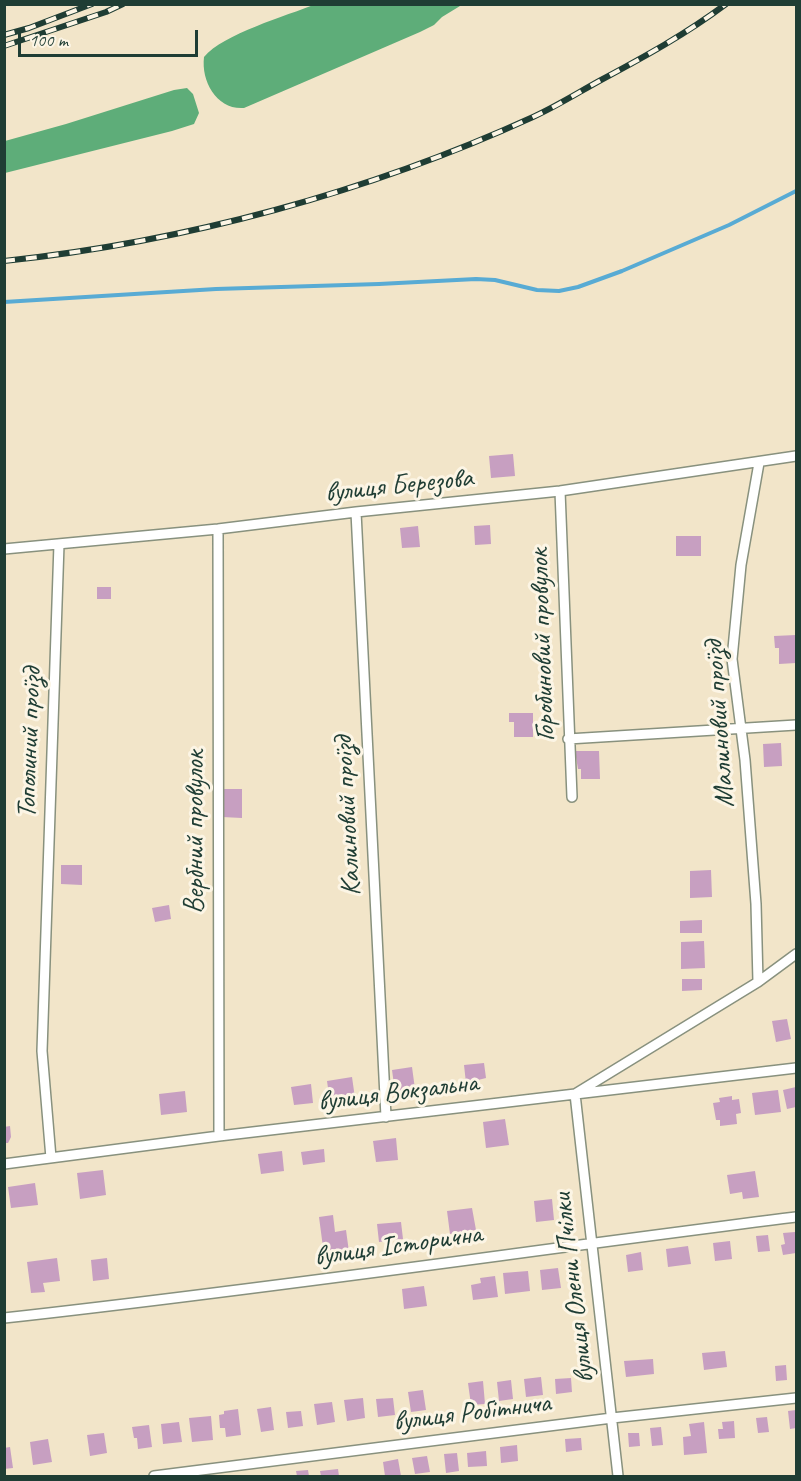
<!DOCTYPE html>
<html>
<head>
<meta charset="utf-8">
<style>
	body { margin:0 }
	#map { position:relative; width:801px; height:1481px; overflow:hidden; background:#f2e5c9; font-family:Caveat,sans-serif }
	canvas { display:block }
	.frame { position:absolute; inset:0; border:6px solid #1f3d34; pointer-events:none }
	.scale { position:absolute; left:18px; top:30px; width:180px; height:27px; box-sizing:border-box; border:3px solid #1f3d34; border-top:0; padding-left:8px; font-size:18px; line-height:21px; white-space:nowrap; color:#1f3d34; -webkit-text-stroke:4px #fcf5e5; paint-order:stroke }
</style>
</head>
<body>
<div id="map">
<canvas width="801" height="1481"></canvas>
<div class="frame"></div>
<div class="scale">100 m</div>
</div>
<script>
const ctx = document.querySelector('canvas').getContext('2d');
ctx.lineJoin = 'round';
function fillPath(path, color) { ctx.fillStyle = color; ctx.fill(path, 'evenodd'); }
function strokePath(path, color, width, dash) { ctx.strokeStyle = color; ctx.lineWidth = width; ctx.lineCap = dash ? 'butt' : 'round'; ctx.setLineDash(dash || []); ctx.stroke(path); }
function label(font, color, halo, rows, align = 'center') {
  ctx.font = font + ' Caveat,sans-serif'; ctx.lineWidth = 6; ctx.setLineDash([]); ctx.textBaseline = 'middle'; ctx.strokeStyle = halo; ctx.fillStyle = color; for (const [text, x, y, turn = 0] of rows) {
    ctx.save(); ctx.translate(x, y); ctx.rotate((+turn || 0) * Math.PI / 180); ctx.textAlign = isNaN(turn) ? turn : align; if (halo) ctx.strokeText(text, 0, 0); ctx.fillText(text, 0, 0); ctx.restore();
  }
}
fillPath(new Path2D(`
	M316 4H459L460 6 442 17 434 25 420 32 244 108C217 110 201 82 204 57 223 34 286 16 316 4Z
	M187 88 193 94 199 113 194 124 172 131 5 173V141L66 124 174 90Z`), '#5ead79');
strokePath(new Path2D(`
	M4 302 216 289 379 284 476 279 495 280 537 290 559 291 578 287 622 271 729 225 796 191`), '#58abd4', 4);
fillPath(new Path2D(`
	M513 454 515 476 491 478 489 456Z
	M490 525 491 544 475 545 474 526Z
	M418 526 420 547 402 548 400 528Z
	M676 536H701V556H676Z
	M97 587H111V599H97Z
	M796 635V663L779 664V648H775L774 636Z
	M509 713H533V737H514V722H509Z
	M781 743 782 766 764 767 763 744Z
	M575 751H599L600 779H581V769H578Z
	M222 789H242V818L222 817Z
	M61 865H82V885L61 884Z
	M711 870 712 897 690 898V871Z
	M169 905 171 919 155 922 152 908Z
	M702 920V933H680V921Z
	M704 941 705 968 681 969V942Z
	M682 979H702V990L682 991Z
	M787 1019 791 1039 776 1042 772 1021Z
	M484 1063 486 1078 466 1083 464 1065Z
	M412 1067 415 1089 395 1092 392 1070Z
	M352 1077 355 1098 330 1102 327 1081Z
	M311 1084 313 1103 294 1105 291 1087Z
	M796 1087V1107L787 1109 783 1090Z
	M778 1090 781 1112 755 1115 752 1093Z
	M185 1091 187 1112 161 1115 159 1094Z
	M732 1096V1100L739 1099 741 1113 736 1114 737 1124 720 1126V1120H716L713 1103 720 1102 719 1098Z
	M505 1119 509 1145 486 1148 483 1122Z
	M10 1126 11 1137 8 1143H4V1127Z
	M396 1138 398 1160 376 1162 373 1141Z
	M324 1149 325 1162 303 1165 301 1152Z
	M282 1151 284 1171 261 1174 258 1154Z
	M103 1170 106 1195 80 1199 77 1173Z
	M755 1171 759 1197 743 1199 742 1192 730 1194 727 1175Z
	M35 1183 38 1205 11 1208 8 1187Z
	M552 1199 554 1220 536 1222 534 1201Z
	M472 1208 476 1230 450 1234 447 1211Z
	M333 1215 335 1232 346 1230 349 1252 324 1255 319 1217Z
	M401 1222 403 1239 379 1242 377 1224Z
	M795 1232 796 1253 783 1255 781 1245 785 1244 783 1233Z
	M768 1235 770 1251 758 1252 756 1236Z
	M730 1241 732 1259 715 1261 713 1243Z
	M688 1246 691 1264 668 1267 666 1249Z
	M641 1252 643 1270 628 1272 626 1255Z
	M57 1258 60 1281 43 1283 45 1292 31 1293 27 1262Z
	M107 1258 109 1279 93 1281 91 1260Z
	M558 1268 561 1288 542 1290 540 1270Z
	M528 1271 530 1291 505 1294 503 1273Z
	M495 1276 498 1297 473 1300 471 1285 481 1283 480 1278Z
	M424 1286 427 1306 404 1309 402 1289Z
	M725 1351 727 1367 704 1370 702 1353Z
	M653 1359 654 1374 626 1377 624 1361Z
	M786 1365 787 1380 776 1381 775 1366Z
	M541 1377 543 1395 526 1397 524 1379Z
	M571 1378 572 1392 556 1394 555 1379Z
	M511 1380 513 1399 499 1401 497 1382Z
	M483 1381 485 1404 471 1405 468 1383Z
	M423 1390 426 1410 411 1412 408 1392Z
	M363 1398 365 1418 347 1421 344 1400Z
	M393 1398 395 1415 378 1417 376 1399Z
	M332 1402 335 1422 317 1425 314 1404Z
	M271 1407 274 1430 261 1432 257 1409Z
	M238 1409 241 1435 226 1437 225 1428H220L219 1415 224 1414V1411Z
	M796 1410V1428L790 1429 788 1411Z
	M301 1411 303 1426 288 1428 286 1412Z
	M211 1416 213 1440 192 1442 189 1418Z
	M767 1417 769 1432 758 1433 756 1418Z
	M734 1421 735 1438 719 1439 718 1429H723L722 1422Z
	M179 1422 182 1442 163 1444 161 1424Z
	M704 1422 707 1453 684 1455 683 1437 691 1436 689 1424Z
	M149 1425 152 1447 138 1449 137 1438H134L132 1427Z
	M661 1427 663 1445 652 1446 650 1428Z
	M104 1433 107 1453 90 1456 87 1435Z
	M628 1433H639L640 1446 629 1447Z
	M581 1438 582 1450 566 1452 565 1439Z
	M48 1439 52 1462 33 1465 30 1442Z
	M517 1445 518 1461 501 1463 500 1447Z
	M10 1447 13 1468 4 1469V1448Z
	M486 1451 487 1466 468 1467 467 1453Z
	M457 1453 459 1471 446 1473 444 1454Z
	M427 1456 430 1472 415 1474 412 1458Z
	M398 1459 401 1476H385L383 1462Z
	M338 1469 339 1476H321L320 1471Z
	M308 1470 309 1476H297L296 1471Z`), '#c79fc1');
const minor = new Path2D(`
	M560 491 572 797
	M356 512 386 1117
	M218 529 219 1136
	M4 549 218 529 356 512 560 491 796 456
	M568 739 796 725
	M758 982 756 904 745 760 732 659 741 565 759 463
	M51 1158 42 1051 59 544
	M4 1164 219 1136 796 1068
	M4 1318C269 1289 532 1250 796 1217
	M154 1476 612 1418 796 1398
	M618 1476 575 1094 758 982 796 954`);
strokePath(minor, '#88917e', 12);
strokePath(minor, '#fff', 9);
const rail = new Path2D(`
	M4 35 29 28 92 4
	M4 46 106 12 123 4
	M4 261C185 242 369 192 533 117 557 106 579 92 601 80 644 57 686 34 726 4`);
strokePath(rail, '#1f3d34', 6);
strokePath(rail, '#fcf5e5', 4, [11]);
label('28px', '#1f3d34', '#fcf5e5', [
	["вулиця Березова",399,486,-6],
	["Горобиновий провулок",543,645,-92],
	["Малиновий проїзд",720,724,-94],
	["Тополиний проїзд",30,743,-88],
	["Калиновий проїзд",348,816,-93],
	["Вербний провулок",196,832,-90],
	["вулиця Вокзальна",398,1093,-7],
	["вулиця Історична",398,1246,-8],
	["вулиця Олени Пчілки",574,1288,-97],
	["вулиця Робітнича",472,1413,-7]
]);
</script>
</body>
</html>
